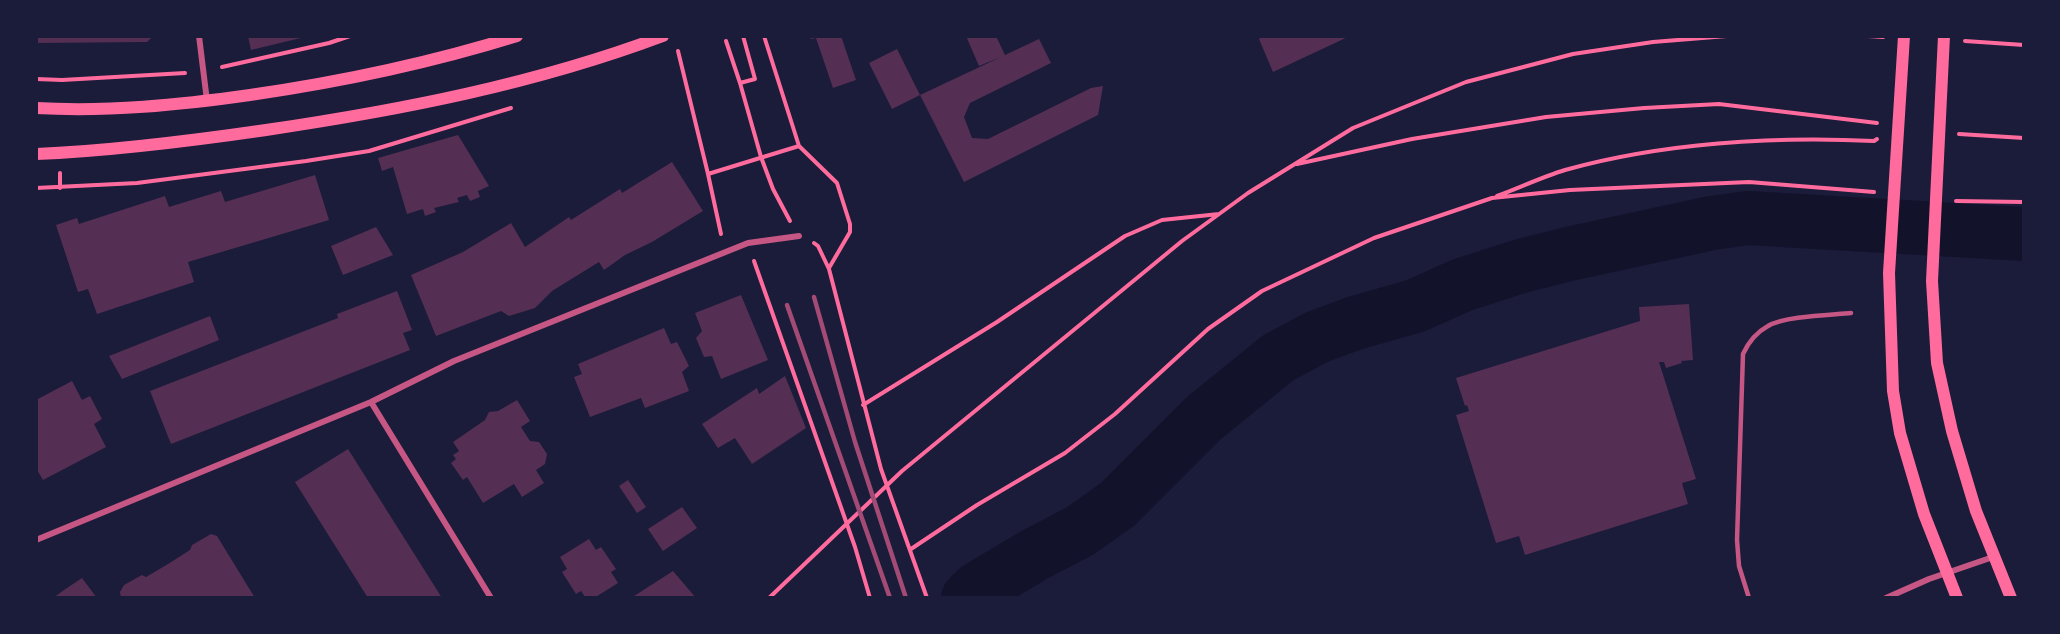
<!DOCTYPE html>
<html>
<head>
<meta charset="utf-8">
<style>
	body { margin:0 }
	#map { position:relative; width:2060px; height:634px; overflow:hidden; background:#1b1b3a; font-family:"PT Sans",sans-serif }
	canvas { display:block }
	.frame { position:absolute; inset:0; border:38px solid #1b1b3a; pointer-events:none }
</style>
</head>
<body>
<div id="map">
<canvas width="2060" height="634"></canvas>
<div class="frame"></div>
</div>
<script>
const ctx = document.querySelector('canvas').getContext('2d');
ctx.lineJoin = 'round';
function strokePath(path, color, width, dash) { ctx.strokeStyle = color; ctx.lineWidth = width; ctx.lineCap = dash ? 'butt' : 'round'; ctx.setLineDash(dash || []); ctx.stroke(path); }
function fillPath(path, color) { ctx.fillStyle = color; ctx.fill(path, 'evenodd'); }
strokePath(new Path2D(`
	M968 598 977 589 1034 555 1080 531 1118 504 1204 418 1278 358 1317 337 1355 323 1415 306 1462 285 1521 266 1573 253 1712 223 1748 218 2024 234`), '#12122b', 54);
fillPath(new Path2D(`
	M36 36H153L147 42 36 43Z
	M248 36H305V37L251 50Z
	M810 36H841L856 80 833 88 816 38 811 39Z
	M966 36H996L1005 55 1039 39 1051 63 970 103 964 117 972 138 988 139 1091 88 1103 86 1098 115 964 182 920 95 892 109 869 63 897 49 920 95 1001 57 979 66Z
	M1262 36H1350L1273 72 1259 39Z
	M458 135 489 186 478 191 480 197 470 201 467 195 457 198 459 202 434 208 436 212 425 216 423 209 407 214 393 167 382 171 378 158Z
	M672 162 703 211 652 242 625 255 604 270 599 262 552 291 535 308 509 316 501 311 436 336 411 275 463 252 511 223 525 247 569 217 571 220 620 189 622 193Z
	M315 175 329 220 188 262 194 282 97 314 88 289 78 292 56 225 77 218 79 224 165 196 169 207 221 191 225 202Z
	M376 227 393 255 343 275 331 246Z
	M397 291 412 330 403 333 410 350 171 444 150 391 338 318 337 314Z
	M741 295 768 360 721 379 712 356 704 357 696 338 702 331 695 313Z
	M1689 304 1693 360 1681 361 1682 363 1666 368 1664 362H1659L1696 479 1682 483 1688 504 1525 555 1519 536 1496 543 1456 415 1469 411 1467 405 1465 406 1456 378 1640 321 1639 307Z
	M210 316 219 340 122 379 109 356Z
	M664 328 671 344 677 342 689 366 682 372 689 391 645 408 641 398 590 417 574 377 582 374 578 364Z
	M785 376 806 428 752 464 735 438 718 448 702 424 757 388 759 394Z
	M72 381 82 400 90 396 102 419 94 424 106 447 43 480 36 468V400Z
	M517 400 530 421 521 427 530 441 539 442 547 454 545 464 536 470 544 483 522 497 514 484 483 503 467 477 463 480 451 463 456 459 453 455 459 451 453 442 485 420 489 412 498 411Z
	M348 449 420 563 442 598H368L295 482Z
	M628 480 646 507 637 513 619 486Z
	M682 507 697 528 663 551 648 529Z
	M211 534 217 536 255 598H121L120 592 124 585 142 575 146 577 168 564 190 550 192 545Z
	M589 539 596 550 601 547 616 569 611 572 618 583 594 598H586L581 591 576 594 562 572 567 569 560 557Z
	M673 571 696 598H631Z
	M82 578 97 598H53L64 590Z`), '#542f53');
strokePath(new Path2D(`
	M764 36 799 146 837 183 850 224V232L829 268
	M1868 36 1883 37
	M726 41 740 83 761 157 773 189 790 221
	M1965 41 2024 45
	M678 51 708 174 721 234
	M222 67 329 43 350 36
	M36 79 62 80 185 73
	M740 83 755 79 743 36
	M1959 134 2024 138
	M1297 164 1412 139 1546 117 1644 108 1719 104 1877 123
	M708 174 799 146
	M36 188 137 183 306 161 369 151 511 108
	M60 188V173
	M1497 196C1519 188 1542 177 1565 170 1662 143 1773 136 1874 141L1877 139
	M1956 201 2024 202
	M814 243 818 246 829 269 881 469 927 598
	M754 261 855 547 870 598
	M863 405 997 322 1125 236 1162 220 1219 214
	M911 549 977 505 1065 453 1115 414 1208 329 1262 291 1374 238 1492 198 1570 190 1749 182 1874 192
	M769 598 902 471 1182 241 1248 193 1353 128 1466 82 1573 54 1653 42 1727 36`), '#ff6b9d', 4);
strokePath(new Path2D(`
	M1749 598 1739 566 1737 540 1743 354C1748 343 1757 332 1768 326 1784 316 1831 315 1851 313`), '#c65784', 4.5);
strokePath(new Path2D(`
	M199 36 207 101
	M371 402 491 598
	M36 540 371 402 454 361 748 243 799 236
	M1886 598 1929 579 1993 557`), '#c65784', 6);
strokePath(new Path2D(`
	M1904 36 1889 273 1893 391 1900 433 1924 514 1957 598
	M1944 36 1932 281 1937 363 1952 431 1976 511 2011 598
	M36 108C108 112 179 105 250 95 340 82 430 63 517 36
	M36 154C113 151 190 141 266 130 401 110 535 84 663 36`), '#ff6b9d', 12);
strokePath(new Path2D(`
	M814 297 855 442 906 598
	M787 305 890 598`), '#a44b75', 4.5);
</script>
</body>
</html>
